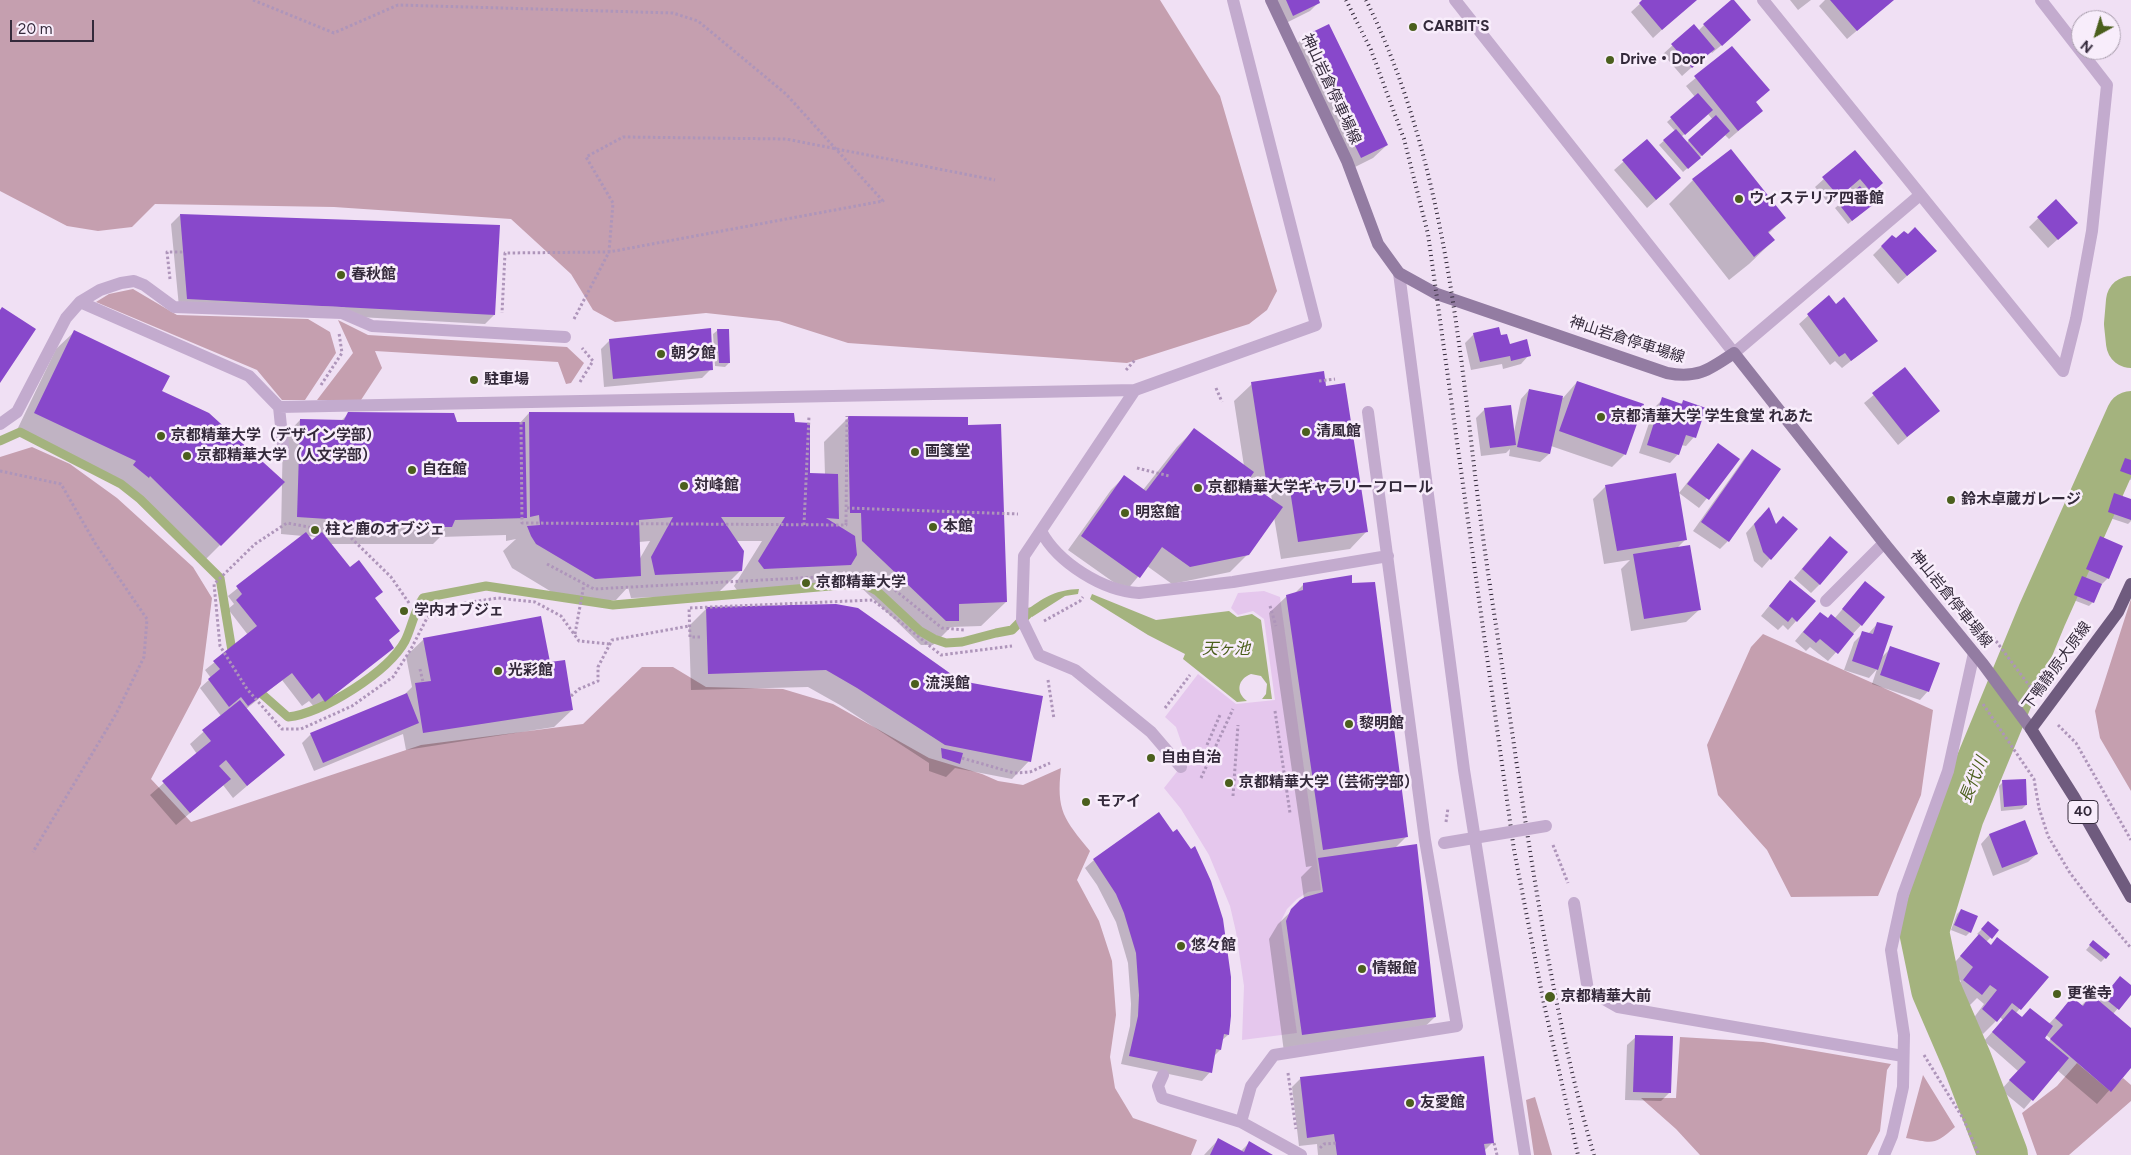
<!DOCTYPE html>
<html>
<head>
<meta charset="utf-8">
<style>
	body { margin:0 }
	#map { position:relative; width:2131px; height:1155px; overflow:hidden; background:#f0e0f4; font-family:Figtree,sans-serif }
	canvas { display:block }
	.north { position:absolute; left:2071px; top:10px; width:50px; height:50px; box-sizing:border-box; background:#f8edfb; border:1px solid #aa9fae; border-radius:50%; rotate:219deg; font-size:14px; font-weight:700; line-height:20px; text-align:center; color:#342a3b }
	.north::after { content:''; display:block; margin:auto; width:18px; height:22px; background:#4b5f1d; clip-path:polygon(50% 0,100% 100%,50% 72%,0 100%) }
	.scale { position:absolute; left:10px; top:20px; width:84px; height:22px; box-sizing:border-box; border:2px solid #342a3b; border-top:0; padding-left:6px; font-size:15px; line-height:18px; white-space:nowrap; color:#342a3b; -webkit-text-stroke:4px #f8edfb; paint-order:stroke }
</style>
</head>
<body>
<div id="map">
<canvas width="2131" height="1155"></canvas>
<div class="north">N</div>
<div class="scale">20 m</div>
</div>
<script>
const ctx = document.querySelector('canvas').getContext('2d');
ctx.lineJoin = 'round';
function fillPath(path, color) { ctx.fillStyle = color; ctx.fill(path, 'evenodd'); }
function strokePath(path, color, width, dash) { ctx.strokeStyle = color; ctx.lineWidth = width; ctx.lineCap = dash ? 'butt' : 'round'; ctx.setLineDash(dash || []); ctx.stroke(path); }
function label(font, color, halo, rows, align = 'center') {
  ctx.font = font + ' Figtree,"Noto Sans JP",sans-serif'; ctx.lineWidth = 5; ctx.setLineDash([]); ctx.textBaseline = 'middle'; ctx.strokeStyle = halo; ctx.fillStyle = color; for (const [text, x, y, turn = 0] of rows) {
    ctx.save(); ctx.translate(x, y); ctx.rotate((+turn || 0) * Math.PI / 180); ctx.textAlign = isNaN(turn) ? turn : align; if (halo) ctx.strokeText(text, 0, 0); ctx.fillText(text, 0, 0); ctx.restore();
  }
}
fillPath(new Path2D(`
	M0 0H1160L1220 96 1277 291 1267 310 1249 324 1127 363 848 343 779 321 706 313 615 322 593 310 571 274 511 219 334 207 155 204 132 227 98 231 67 226 0 191Z
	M133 289 177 315 308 319 330 332 336 353 305 400H282L257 370 96 302 109 294Z
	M338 320 368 335 567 347 584 363 571 383 566 384 558 362 375 351 382 368 361 400H317L353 353Z
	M32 447 70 464 117 498 193 567 212 598 201 684 151 779 191 822 421 745 583 724 642 667H673L706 687 783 689 833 704 929 758 982 774 998 781 1023 785 1061 768C1056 811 1064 819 1090 851L1077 880 1099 921 1112 961 1116 1015 1110 1057 1115 1088 1133 1118 1197 1140 1191 1155H0V457Z
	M2131 599V791L2100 738 2095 711Z
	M1763 634 1933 710 1921 795 1878 896 1791 897 1767 850 1718 795 1707 745 1751 647Z
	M1680 1037 1763 1042 1891 1064 1887 1070 1880 1131 1867 1155H1700L1676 1129 1641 1098H1676Z
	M2077 1063 2110 1091 2123 1078 2131 1085V1101L2069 1155H2037L2022 1113 2057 1086Z
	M1923 1075 1955 1127C1934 1146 1933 1143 1906 1138Z
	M1535 1097 1552 1155H1534L1526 1100Z`), '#c59faf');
fillPath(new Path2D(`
	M1264 591 1280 597 1321 890 1308 892 1297 899 1287 909 1281 921 1297 1033 1242 1040 1244 986 1236 932 1230 906 1209 855 1181 809 1164 788 1187 759 1176 727 1165 717 1198 674 1236 704 1275 700 1264 619 1253 611 1238 615 1231 608 1238 593Z`), '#e5c7ed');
fillPath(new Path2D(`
	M1079 589 1078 594 1065 596 1032 617 1028 609C1046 596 1057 590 1079 589Z
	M1092 594 1156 620 1229 611 1237 617 1252 614 1261 620 1272 699H1262L1266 694 1267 684 1261 676 1251 674C1238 679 1235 692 1247 701L1237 702 1183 659 1185 654 1148 635 1090 599Z`), '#a4b37e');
fillPath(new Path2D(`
	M1273 0H1318L1319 2 1310 11 1284 24Z
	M1644 0H1694L1653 38 1631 12Z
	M1790 0H1811L1798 10Z
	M1825 0H1893L1847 39 1819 6Z
	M1704 25 1741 29 1712 53 1710 51 1682 76 1663 54 1694 26 1698 31Z
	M1329 26 1387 145 1373 158 1347 171 1289 51 1303 38Z
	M1732 48 1755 103 1762 111 1729 139 1725 135 1683 172 1659 145 1675 131 1667 122 1695 97 1686 86ZM1708 114 1713 120 1686 143 1681 137Z
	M1647 141 1671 187 1647 208 1614 170Z
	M1855 151 1873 192 1867 197 1873 204 1848 224 1835 208 1854 192 1850 187 1830 205 1815 187Z
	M1693 180 1784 218 1768 234 1774 240 1749 264 1729 280 1669 204Z
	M2056 201 2067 231 2048 248 2029 227Z
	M180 215 494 315 485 324 179 307 171 224Z
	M1896 239 1926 259 1898 284 1873 255 1882 246Z
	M1829 297 1836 306 1876 341 1842 368 1835 361 1830 365 1799 324Z
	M718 330 729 363 725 367 715 366 713 334Z
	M74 332 161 391 282 480 283 438 300 420 341 421 349 413 456 423 519 424 529 413 793 423 808 475H825L824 442 849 417 967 426 1006 602 981 626 951 627 933 645H921L844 571 826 589 739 593 734 586 762 541H736L741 570 716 595 631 598 628 587 616 600 570 603 512 568 503 551 516 539 506 541V535L440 537 433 544H330L374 599 388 641 393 647 316 709 309 701 302 706 282 680 246 709 283 755 233 798 223 785 176 825 150 795 197 754 190 744 221 716 200 688 211 678 205 670 248 635 228 609 234 604 228 596 303 536 281 534 282 483 203 562 132 493 131 494 117 483 119 479 17 430 56 349ZM307 536 318 537 312 542ZM650 541 639 560V542Z
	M1474 334 1501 337 1509 345 1529 355 1521 364 1503 369 1502 364 1471 370 1465 343Z
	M610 340 711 369 702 378 604 387 601 349Z
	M1905 369 1938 411 1898 445 1864 403Z
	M1577 382 1625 454 1612 467 1551 446 1549 454 1540 462 1509 456 1510 449 1506 453 1481 456 1476 418 1485 409 1514 432 1521 399 1529 390 1563 398Z
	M1252 384 1325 388 1367 531 1350 549 1281 559 1274 517 1248 554 1230 572 1172 584 1147 566 1126 591 1068 550 1111 490 1124 477 1143 490 1177 447 1194 430 1244 466 1234 401ZM1271 494 1272 501 1263 495Z
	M1663 399 1680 404 1683 402 1694 437 1686 446 1681 445 1678 454 1670 463 1639 453 1654 408Z
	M2131 439V455L2127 454Z
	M1718 444 1738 460 1699 508 1679 493Z
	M1752 450 1728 541 1720 549 1693 531 1744 459Z
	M2125 459 2131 461V480L2117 475 2121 463Z
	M1606 486 1686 539 1677 548 1700 609 1686 622 1631 631 1621 569 1630 560 1604 564 1593 499Z
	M2114 494 2131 500V521L2128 524 2104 516 2110 498Z
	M1760 517 1775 526 1796 529 1762 568 1754 561 1746 533Z
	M2100 538 2108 578 2099 587 2093 602 2089 606 2071 599 2081 579 2078 578 2092 546Z
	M1821 546 1820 584 1811 593 1794 578Z
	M1865 583 1861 625 1828 661 1810 647 1806 651 1795 641 1811 622 1834 619Z
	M1303 585 1406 837 1395 848 1435 1017 1417 1034 1284 1052 1269 939 1278 924 1304 899 1301 877 1312 866 1306 867 1269 613 1287 596 1294 594Z
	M1782 590 1814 601 1788 630 1783 625 1778 630 1761 616Z
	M706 609 1029 761 1012 779 955 768 946 777 929 771V763L840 705 808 687 691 690 689 626Z
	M1878 623 1882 657 1891 648 1928 691 1920 700 1872 684 1877 669 1869 678 1844 670 1854 642 1863 633 1868 634Z
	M424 639 549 664 572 710 554 727 406 750 403 734 314 771 302 743 311 734 403 696 412 687 406 656Z
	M2003 782 2026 805 2022 809 2001 811 1999 786Z
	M2025 822 2037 854 2028 862 1993 876 1981 844 1989 835Z
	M1094 860 1230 977 1228 1035 1221 1041 1220 1050 1214 1056 1210 1072 1202 1081 1121 1064 1130 1026 1131 1004 1128 963 1116 922 1097 885 1085 868Z
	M1961 910 1970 932 1966 936 1951 930 1957 914Z
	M1984 927 1997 931 1986 942 1991 946 2047 977 2016 1013 2022 1018 2049 1024 2072 999 2081 1006 2091 996 2099 1002 2116 982 2131 986V993L2113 1014 2131 1030V1066L2097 1104 2057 1070 2024 1109 2001 1090 2018 1071 1984 1041 2003 1020 2000 1017 1983 1034 1970 1023 1984 1004 1977 998 1968 1007 1951 994 1961 981 1948 970 1979 935 1977 934ZM2045 1034 2051 1039 2048 1042 2043 1038Z
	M2093 942 2105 958 2101 962 2086 950Z
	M1636 1037 1670 1092 1661 1101 1625 1100 1627 1045Z
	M1301 1078 1493 1142 1484 1151 1485 1155H1318L1317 1144 1299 1146 1292 1087Z
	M1218 1140 1241 1151 1249 1143 1270 1155H1204Z`), '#0003');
strokePath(new Path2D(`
	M0 441 20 432 121 484 140 499 220 578 233 657
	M254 687 288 717C323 713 388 672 405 641 412 627 414 611 423 598L486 586 613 605 853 584 866 585 877 591 920 631 934 639 946 643 962 642 996 633 1012 630 1030 612`), '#a4b37e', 9);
strokePath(new Path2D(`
	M2131 301 2129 324 2131 343
	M2003 1155 1967 1061 1936 989 1924 931 1959 816 2042 615 2131 416`), '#a4b37e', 50);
fillPath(new Path2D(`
	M1286 0H1319L1320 3 1293 16Z
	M1642 0H1697L1662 30 1639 3Z
	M1731 0H1734L1751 20 1722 46 1703 24Z
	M1830 0H1894L1857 31Z
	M1329 24 1388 145 1361 158 1302 37Z
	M1694 24 1715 49 1692 68 1671 44Z
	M1732 46 1770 90 1756 102 1763 111 1738 131 1694 76Z
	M1698 93 1713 110 1685 135 1670 117Z
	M1716 115 1730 131 1702 156 1688 140Z
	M1676 129 1701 158 1688 169 1663 140Z
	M1647 139 1681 178 1656 200 1622 160Z
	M1731 149 1786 218 1768 232 1775 240 1754 257 1692 179Z
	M1855 150 1883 183 1872 193 1860 179 1839 197 1822 177Z
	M1860 186 1874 204 1852 221 1838 203Z
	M2056 199 2078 223 2058 240 2037 217Z
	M180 214 500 225 495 315 187 299Z
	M1915 227 1937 251 1907 276 1881 246 1892 235 1896 238 1904 231 1908 234Z
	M1829 295 1836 304 1844 297 1878 341 1851 361 1845 353 1839 357 1807 314Z
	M2 307 36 329 0 383V310Z
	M1499 327 1501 335 1507 334 1510 344 1527 339 1531 356 1511 361 1510 356 1480 362 1473 333Z
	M711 328 713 370 613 379 609 339Z
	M717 329H729L730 363H719Z
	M74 330 170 376 162 391 209 413 285 482 221 546 150 476 149 478 133 465 136 461 34 413Z
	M1905 367 1940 411 1907 437 1872 393Z
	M1324 371 1326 386 1345 383 1368 532 1298 542 1288 477 1266 480 1251 382Z
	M1577 381 1644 404 1626 455 1559 431Z
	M1529 389 1563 396 1550 454 1517 447Z
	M1662 397 1682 404 1683 400 1706 408 1696 438 1686 435 1679 455 1647 445Z
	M1511 405 1516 445 1490 448 1484 408Z
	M348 412 454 413 457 422H525L527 518 455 520 452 527H345L343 520 297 517 300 419 344 420Z
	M529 412 794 413 795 422 810 423V473L838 474 839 519 826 518 855 536 857 555 851 565 764 569 758 561 785 517H721L744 551 742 571 655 575 651 557 673 517 639 520 641 576 595 579 536 544 531 536 527 526 540 525 539 515 530 517Z
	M848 416 968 417V425L1001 424 1007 602 959 604V621H946L862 541 861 513H850Z
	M1194 428 1254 472 1247 482 1283 507 1249 555 1190 567 1162 547 1140 578 1081 536 1124 475 1146 491Z
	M1718 443 1740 459 1709 500 1687 484Z
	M1752 449 1781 469 1729 542 1701 522Z
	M2125 458 2131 460V475L2120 471Z
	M1676 473 1687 540 1617 551 1605 485Z
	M2114 493 2131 499V520L2108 512Z
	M1769 507 1776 524 1783 516 1798 529 1771 560 1763 552 1754 524Z
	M306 532 312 540 322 532 350 567 359 560 383 592 375 598 400 631 389 640 394 648 325 702 319 693 312 699 292 673 248 706 241 697 229 707 208 679 220 669 213 661 257 626 236 600 242 594 236 586Z
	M1830 536 1848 552 1820 585 1802 569Z
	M2100 536 2123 546 2109 579 2086 569Z
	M1690 545 1701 610 1644 619 1633 554Z
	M1352 575V583L1375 582 1408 837 1323 850 1286 595 1303 590V583Z
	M2082 576 2102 584 2094 603 2074 595Z
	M1790 580 1816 601 1797 622 1792 617 1788 622 1769 606Z
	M1865 581 1885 597 1862 626 1842 609Z
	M836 604 858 608 961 681 1043 696 1031 762 945 745 857 688 826 670 708 674 706 607Z
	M1820 612 1828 618 1831 614 1854 634 1838 654 1820 639 1816 643 1803 632Z
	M541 616 550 662 565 660 573 710 423 733 415 683 431 681 423 638Z
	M1877 622 1893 626 1878 670 1852 661 1862 631 1873 634Z
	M1890 646 1940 663 1929 692 1880 675Z
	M407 693 419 723 323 763 310 733Z
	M240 700 285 755 247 786 226 760 219 766 231 779 190 813 162 781 211 741 202 730Z
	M941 748 963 753 960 764 942 758Z
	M2026 779 2027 805 2004 807 2002 780Z
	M1159 812 1173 832 1177 829 1191 849 1195 846 1211 881 1223 919 1231 977V1016L1229 1035 1224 1034 1221 1050 1216 1049 1212 1073 1129 1056 1138 1016 1139 995 1136 953 1124 913 1116 894 1093 859Z
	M2025 820 2038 854 2002 868 1989 834Z
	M1417 844 1436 1017 1302 1035 1286 921 1291 909 1300 900 1305 897 1323 892 1318 858Z
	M1961 909 1978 916 1971 933 1954 925Z
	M1988 921 1999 930 1992 939 1981 929Z
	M1979 934 1991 945 1997 937 2049 977 2021 1010 2012 1003 1997 1022 1982 1009 1997 990 1990 985 1982 995 1963 980 1973 967 1960 956Z
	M2093 940 2110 954 2106 959 2089 945Z
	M2120 976 2131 985V995L2119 1010 2103 997Z
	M2091 994 2131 1028V1068L2111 1092 2050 1039 2063 1025 2055 1018 2072 997 2083 1006Z
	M2030 1008 2053 1026 2045 1038 2069 1058 2033 1101 2009 1080 2026 1062 1992 1032 2012 1009 2022 1017Z
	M1635 1035 1673 1036 1671 1093 1633 1092Z
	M1484 1056 1494 1143 1484 1144 1486 1155H1337L1334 1134 1307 1138 1300 1077Z
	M1218 1138 1244 1152 1249 1141 1273 1155H1210Z`), '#8848cb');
strokePath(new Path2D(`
	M253 0 334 33 398 5 673 13 698 21 786 94 883 201 609 252 505 253 502 313
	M170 279 167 252H183
	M574 319 609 252 613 203 586 157 623 137 786 139 995 180
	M1126 370 1135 360
	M1319 381 1335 379
	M580 382 593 361 582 348
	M321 385 342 353 339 333
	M1216 388 1222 402
	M521 422 522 523 846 525V522
	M1137 468 1169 476
	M0 471 61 484 95 543 147 619 144 657 116 714 33 852
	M847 508 1018 514
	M846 522 847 416
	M804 525 809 416
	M547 564 594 589 875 574 942 628 965 630
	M409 603 391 577 347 534 287 523 255 544 214 584 220 646 247 689 282 729H301L352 706 393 677 411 649 427 618 445 606 498 598 535 602 561 616 579 641 610 644
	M1270 606 1276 626
	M1044 621 1080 601 1083 597
	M575 634 584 584
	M700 637H690L689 608 873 600 941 655 1012 646
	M1993 637 2034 692
	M420 669 423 682
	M1048 680 1054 719
	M571 696 579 689 598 681V667L612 640 689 626
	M1983 704 2034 779 2039 808 2048 836 2070 873 2096 907 2131 948
	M1165 708 1190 675
	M1275 711 1290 813
	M2058 725 2076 743 2131 840
	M1207 745 1220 715
	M962 758 1014 773 1030 772 1050 763
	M1201 778 1233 709
	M1233 796 1238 725
	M1446 822 1448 808
	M1553 845 1568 883
	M1924 1055 1964 1120 1979 1155
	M1288 1073 1296 1129
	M1494 1143 1497 1155
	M1320 1148 1324 1144 1336 1143`), '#ae95ba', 3, [2.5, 2.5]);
strokePath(new Path2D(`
	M80 302 100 290 121 283 134 281 144 285 174 307 342 313 372 326 565 337
	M1135 390 1024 556 1022 620 1039 655 1075 670 1151 732 1181 767
	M0 424 17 412 66 318 80 302 249 376 279 407
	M284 455 279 407 1135 390 1316 325 1233 0
	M1041 531C1058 563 1103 591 1139 593L1233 582 1388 556
	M1826 601 1884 543
	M1163 1075 1158 1086 1162 1098 1241 1122 1301 1155
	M1241 1122 1251 1086 1274 1055 1457 1026 1425 840 1368 412`), '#c3abce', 12);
strokePath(new Path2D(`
	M1763 0 2063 371
	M2041 0 2107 85 2092 231 2076 319 2063 371
	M1399 273 1464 770 1525 1155
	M1734 353 1920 195
	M1574 903 1588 990 1618 1007 1903 1056
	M1884 1155 1892 1136 1903 1087 1904 1035 1891 950 1903 895 1948 771 1974 653`), '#c3abce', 12);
strokePath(new Path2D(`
	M1455 0 1734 353`), '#c3abce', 12);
strokePath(new Path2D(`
	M1271 0 1347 161 1378 244 1399 273 1437 294 1667 373C1697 379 1709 370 1734 353L1884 543 1983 664 2031 729`), '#937ca2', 12);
strokePath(new Path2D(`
	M2131 584 2118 612 2031 729 2074 797 2131 897`), '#6f5b7e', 12);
strokePath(new Path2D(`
	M1346 0 1371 50 1404 139 1428 234 1514 850 1544 1004 1578 1155
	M1366 0C1440 149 1457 320 1476 483 1487 575 1503 667 1516 759 1536 892 1556 1026 1594 1155`), '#342a3b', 4, [1, 4]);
strokePath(new Path2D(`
	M1444 843 1546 826`), '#c3abce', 12);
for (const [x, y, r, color] of [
	[1413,27,5,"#4b5f1d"],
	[1610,60,5,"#4b5f1d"],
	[1739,199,5,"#4b5f1d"],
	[341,275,5,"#4b5f1d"],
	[661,354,5,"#4b5f1d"],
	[474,380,5,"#4b5f1d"],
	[1601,417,5,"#4b5f1d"],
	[1306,432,5,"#4b5f1d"],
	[161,436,5,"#4b5f1d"],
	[915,452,5,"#4b5f1d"],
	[187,456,5,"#4b5f1d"],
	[412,470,5,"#4b5f1d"],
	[684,486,5,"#4b5f1d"],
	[1198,488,5,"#4b5f1d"],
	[1951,500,5,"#4b5f1d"],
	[1125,513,5,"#4b5f1d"],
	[933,527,5,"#4b5f1d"],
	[315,530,5,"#4b5f1d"],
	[806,583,5,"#4b5f1d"],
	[404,611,5,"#4b5f1d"],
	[498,671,5,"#4b5f1d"],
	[915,684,5,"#4b5f1d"],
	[1349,724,5,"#4b5f1d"],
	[1151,758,5,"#4b5f1d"],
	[1229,783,5,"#4b5f1d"],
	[1086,802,5,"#4b5f1d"],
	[1181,946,5,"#4b5f1d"],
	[1362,969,5,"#4b5f1d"],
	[2057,994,5,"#4b5f1d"],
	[1550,997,6,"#4b5f1d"],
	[1410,1103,5,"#4b5f1d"]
]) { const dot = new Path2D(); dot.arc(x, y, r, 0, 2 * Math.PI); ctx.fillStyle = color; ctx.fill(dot); strokePath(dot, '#f8edfb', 2); }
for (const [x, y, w] of [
	[2083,812,30]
]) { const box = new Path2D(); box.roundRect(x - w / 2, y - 11.5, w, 23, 4); ctx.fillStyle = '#f8edfb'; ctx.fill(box); strokePath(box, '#342a3b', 1); }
label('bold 14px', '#342a3b', null, [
	["40",2083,812]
]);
label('bold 15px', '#342a3b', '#f8edfb', [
	["CARBIT'S",1423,27],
	["Drive・Door",1620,60],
	["ウィステリア四番館",1749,199],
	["春秋館",351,275],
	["朝夕館",671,354],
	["駐車場",484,380],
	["京都清華大学 学生食堂 れあた",1611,417],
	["清風館",1316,432],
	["京都精華大学（デザイン学部）",171,436],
	["画箋堂",925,452],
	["京都精華大学（人文学部）",197,456],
	["自在館",422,470],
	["対峰館",694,486],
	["京都精華大学ギャラリーフロール",1208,488],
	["鈴木卓蔵ガレージ",1961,500],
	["明窓館",1135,513],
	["本館",943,527],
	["柱と鹿のオブジェ",325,530],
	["京都精華大学",816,583],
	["学内オブジェ",414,611],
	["光彩館",508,671],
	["流渓館",925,684],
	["黎明館",1359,724],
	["自由自治",1161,758],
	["京都精華大学（芸術学部）",1239,783],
	["モアイ",1096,802],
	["悠々館",1191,946],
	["情報館",1372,969],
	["更雀寺",2067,994],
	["京都精華大前",1561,997],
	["友愛館",1420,1103]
], 'left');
label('15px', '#342a3b', '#f8edfb', [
	["神山岩倉停車場線",1331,89,65],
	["神山岩倉停車場線",1627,340,18],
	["神山岩倉停車場線",1951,599,51],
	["下鴨静原大原線",2057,666,-54]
]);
label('italic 16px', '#4b5f1d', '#f8edfb', [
	["天ヶ池",1226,649],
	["長代川",1974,780,-68]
]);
</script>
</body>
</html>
